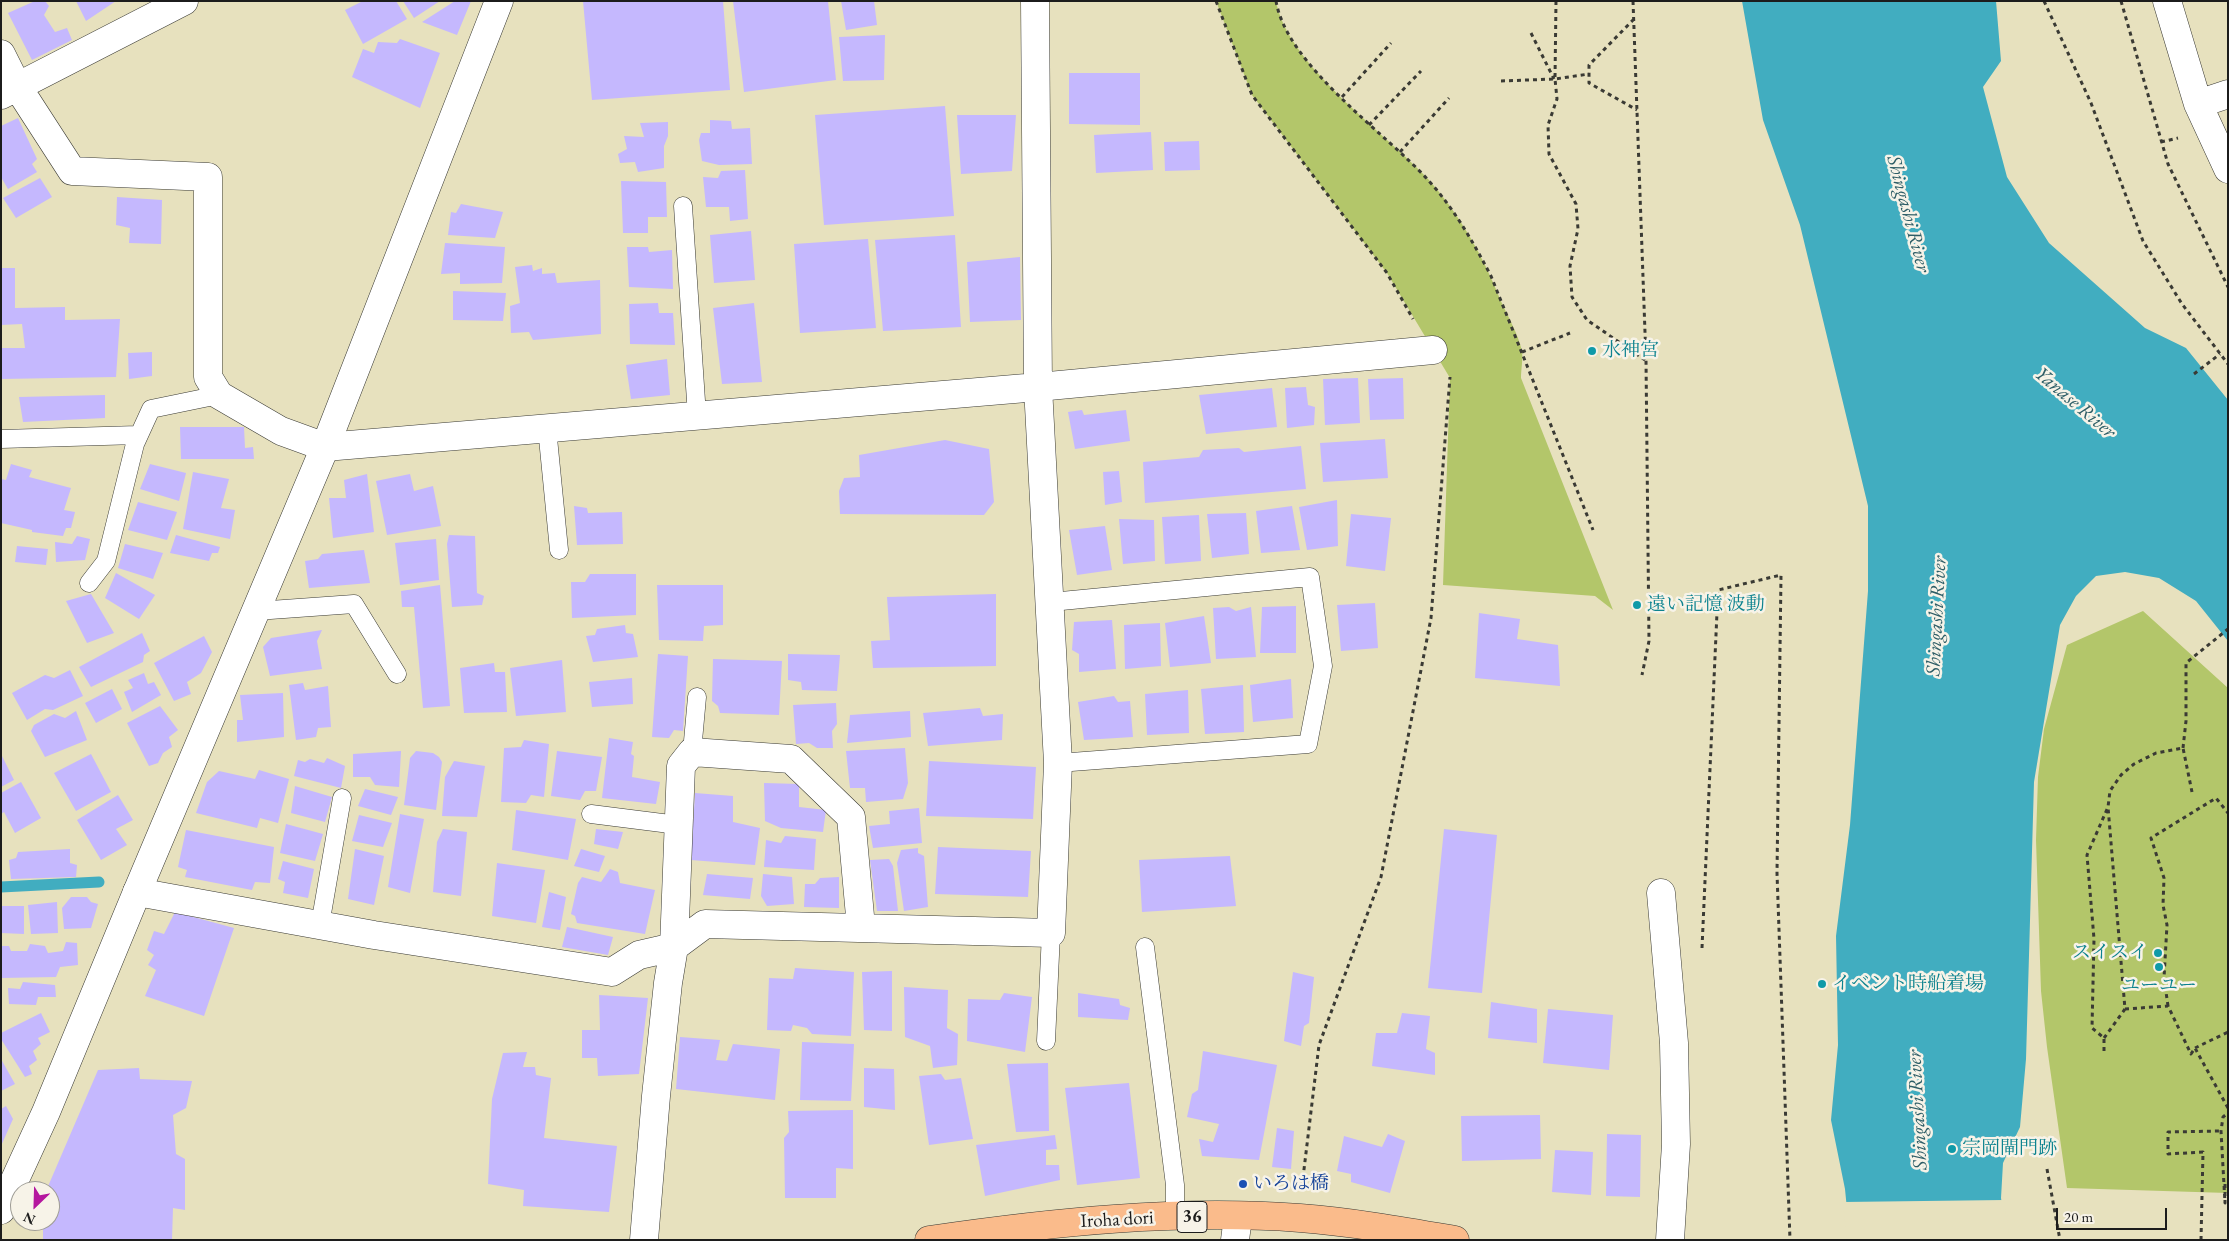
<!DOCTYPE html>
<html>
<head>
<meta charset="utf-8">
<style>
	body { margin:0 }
	#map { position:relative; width:2229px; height:1241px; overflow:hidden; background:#e7e1be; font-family:"EB Garamond",serif }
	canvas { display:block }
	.frame { position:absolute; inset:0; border:2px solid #1c1c1c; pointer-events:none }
	.north { position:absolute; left:10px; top:1181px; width:50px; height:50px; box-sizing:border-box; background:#f7f3e8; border:1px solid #9f9d96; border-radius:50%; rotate:204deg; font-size:14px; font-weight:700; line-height:20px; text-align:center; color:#1c1c1c }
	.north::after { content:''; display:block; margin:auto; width:18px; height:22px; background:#b5179e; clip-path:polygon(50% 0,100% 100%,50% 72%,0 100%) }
	.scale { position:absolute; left:2056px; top:1208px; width:111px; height:22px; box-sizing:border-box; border:2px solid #1c1c1c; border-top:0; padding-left:6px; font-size:15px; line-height:18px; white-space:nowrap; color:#1c1c1c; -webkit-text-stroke:4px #f7f3e8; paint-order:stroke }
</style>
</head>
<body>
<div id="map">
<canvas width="2229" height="1241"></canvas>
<div class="frame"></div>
<div class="north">N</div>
<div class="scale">20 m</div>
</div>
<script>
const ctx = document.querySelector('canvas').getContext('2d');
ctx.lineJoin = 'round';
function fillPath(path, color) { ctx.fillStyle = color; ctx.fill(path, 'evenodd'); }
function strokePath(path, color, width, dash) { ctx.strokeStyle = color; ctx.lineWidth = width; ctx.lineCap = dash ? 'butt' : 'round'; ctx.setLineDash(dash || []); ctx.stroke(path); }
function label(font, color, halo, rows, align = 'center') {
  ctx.font = font + ' "EB Garamond","Noto Serif JP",serif'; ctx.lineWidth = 5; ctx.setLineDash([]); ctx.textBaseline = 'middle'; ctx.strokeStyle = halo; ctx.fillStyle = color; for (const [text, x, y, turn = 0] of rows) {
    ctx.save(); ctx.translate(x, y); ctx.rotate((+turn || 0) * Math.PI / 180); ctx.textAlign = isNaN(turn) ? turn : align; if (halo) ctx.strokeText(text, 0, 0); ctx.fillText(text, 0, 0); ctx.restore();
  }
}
fillPath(new Path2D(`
	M1216 1H1276C1287 65 1386 133 1429 180 1460 215 1483 256 1500 299 1507 315 1519 335 1522 352 1523 360 1521 370 1521 378L1613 610 1595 596 1443 585 1450 378 1387 273 1252 95Z
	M2143 611 2228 688V1193L2067 1188 2047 1047 2041 991 2036 840 2038 777 2044 729 2067 645Z`), '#b3c66a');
fillPath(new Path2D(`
	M1742 1H1996L2001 61 1983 87 2007 177 2049 243 2145 328 2186 348 2228 400V641L2196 601 2159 578 2125 572 2096 576 2076 596 2060 625 2034 782 2026 1059 2020 1127 2003 1163 2001 1198 2008 1240H1850L1845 1189 1831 1120 1838 1045 1836 936 1850 825 1868 591V506L1800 225 1763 120Z`), '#41adc0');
fillPath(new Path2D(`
	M2004 1200 2010 1240H1847L1843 1202Z`), '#e7e1be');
strokePath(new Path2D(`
	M1 887 99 882`), '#41adc0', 11);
fillPath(new Path2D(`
	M35 1H45L49 6 44 15 55 32 67 28 72 40 32 60 8 13Z
	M76 1H116L86 21Z
	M363 1H396L407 19 363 44 345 10Z
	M403 1H440L414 18Z
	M455 1H471L457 35 422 22Z
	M583 1H723L730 90 592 100Z
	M733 1H828L836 80 744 92Z
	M841 1H874L877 25 846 30Z
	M885 35 884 80 843 81 839 37Z
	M400 39 440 53 420 108 352 77 363 49 374 53 378 42 397 43Z
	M1069 73H1140V125L1069 124Z
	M945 106 954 216 824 225 815 115Z
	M957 115H1016L1012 171 961 174Z
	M18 118 37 159 32 164 37 172 8 189 1 177V126Z
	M710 120 731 121 732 129 750 128 752 164 719 165 702 161 699 140 701 133H710Z
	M668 122V136L664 146V168L638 172 635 162 620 163 618 154 627 149 624 136 644 137 640 123Z
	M1151 132 1153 170 1096 173 1094 135Z
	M1199 141 1200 170 1165 171 1164 142Z
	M745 170 748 219 730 221 729 207H706L703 177 718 178 721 171Z
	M40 178 52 197 16 218 3 198Z
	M621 181 666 182 667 217H648V233H623Z
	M117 197 162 200 161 244 129 243 130 228 116 225Z
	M461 204 503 212 495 238 448 235 451 212 456 213Z
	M751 231 755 280 714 283 710 235Z
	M955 235 961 327 883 331 875 240Z
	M868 239 876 328 800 333 794 244Z
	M445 243 505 247 502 283 460 284V273L441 274Z
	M627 247H648L649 252 672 250 673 289 629 287Z
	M1020 257 1021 320 970 322 967 262Z
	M532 265 533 271 542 268V274L555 273 557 283 600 280 601 334 533 340 529 332 511 333 510 306 520 303 515 267Z
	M1 268H15V308L65 307V320L120 319 116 377 1 379V348H25L22 324 1 325Z
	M453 291 506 293 503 321 453 320Z
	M658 303 659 313H673L675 345 630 344 629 304Z
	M754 303 762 382 722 384 713 308Z
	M152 352V376L129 379 128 353Z
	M667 359 670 395 631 399 626 365Z
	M1358 378 1360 423 1325 425 1323 379Z
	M1403 378 1404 419 1370 420 1368 379Z
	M1306 387 1308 405 1315 407 1314 425 1287 428 1285 388Z
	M1272 388 1277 427 1206 434 1199 395Z
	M105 395V418L23 422 19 397Z
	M1082 410 1084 415 1126 410 1130 441 1075 449 1068 412Z
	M180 427H244L245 448 253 447 254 459H181Z
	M1385 439 1388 478 1323 482 1320 443Z
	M945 440 989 449 994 502 984 515 840 514 839 491 844 478 860 477 859 455Z
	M1301 446 1306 489 1145 503 1143 462 1199 457 1203 450 1239 448 1244 452Z
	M11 464 32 470 29 477 71 488 64 510 75 512 71 528H66L63 536 32 532V530L1 523V479L6 480Z
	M150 464 186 473 179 501 140 489Z
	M1119 471 1122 502 1105 505 1103 472Z
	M193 472 229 479 221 508 235 510 230 539 183 529Z
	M367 474 374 532 333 538 329 498H346L344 480Z
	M410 474 414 491 433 486 441 526 387 535 376 481Z
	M1337 500 1338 546 1307 550 1299 507Z
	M138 502 177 512 167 540 128 530Z
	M574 506 587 508 588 513 622 512 623 544 577 545Z
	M1292 506 1300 550 1261 553 1256 511Z
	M1246 513 1249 554 1212 558 1207 514Z
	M1351 514 1391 518 1385 571 1346 566Z
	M1199 515 1201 561 1165 564 1162 517Z
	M1119 519 1154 520 1155 561 1123 564Z
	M1105 526 1112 570 1077 575 1069 530Z
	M176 535 220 547 218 553H212L209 561 170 553Z
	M449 535 475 536 477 593 484 596 482 605 452 607 447 544Z
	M77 536 90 539 85 560 56 562 55 542 72 544Z
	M436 539 439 580 400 585 395 543Z
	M125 544 163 553 153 579 118 568Z
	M17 546 48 549 46 565 15 562Z
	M364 550 370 583 309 588 305 561 318 559 322 554Z
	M116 573 155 595 139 619 105 598Z
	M590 574H636V615L572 618 571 582H585Z
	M440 585 450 706 423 708 414 607H402L401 591Z
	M657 585H723V625L704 626 703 641 659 640Z
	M91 594 114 633 87 643 66 601Z
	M996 594V666L873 668 871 641 890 640 887 597Z
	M1375 603 1378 648 1341 651 1337 605Z
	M1296 606V653H1260L1262 607Z
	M1229 607 1236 611 1251 607 1256 657 1216 659 1213 608Z
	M1479 613 1520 619 1517 639 1558 645 1560 686 1475 678Z
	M1204 616 1211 663 1170 667 1165 623Z
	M1112 620 1116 669 1079 672V654L1072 650 1074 622Z
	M1160 623 1161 666 1125 669 1124 625Z
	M625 625 626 633 633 634 638 657 593 662 586 636 595 635 597 629Z
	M322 630 317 641 322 669 270 676 263 647 271 638Z
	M142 633 150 651 144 655 143 662 91 687 79 667Z
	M204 636 212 652 201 673 187 682 191 694 174 701 154 663Z
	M658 654 688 656 683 731 674 730 669 738 652 737Z
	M788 654 840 655 837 691 802 690 801 682 788 680Z
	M713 659 782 661 779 715 720 713 718 706 712 701Z
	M562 660 566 712 516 716 510 668Z
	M494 663 495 672H505L507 712 464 713 460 668Z
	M70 670 83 696 53 710 45 709 27 720 12 693 45 675 54 678Z
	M144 673 148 684 154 682 161 695 132 712 124 692 133 688 128 680Z
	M632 678 633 704 592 707 589 682Z
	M1291 679 1293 718 1253 722 1250 685Z
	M303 683 305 690 328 686 331 727 318 728 316 737 296 740 289 685Z
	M1243 685 1244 732 1205 734 1201 689Z
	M112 689 122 709 96 723 85 703Z
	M1188 690 1189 733 1147 735 1145 694Z
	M283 693 284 737 237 742V720H243L240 695Z
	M1114 696 1118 702 1130 701 1133 737 1084 740 1078 702Z
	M836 703 837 724 832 731 833 748H817L809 743 796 744 793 705Z
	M160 706 178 730 169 737 172 747 163 753 158 763 149 766 127 723Z
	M980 708 983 716 1003 714 1002 740 928 746 923 713Z
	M76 711 87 740 45 757 31 731 34 725 54 714 65 718Z
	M910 711 911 737 847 743 850 715Z
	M609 738 633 742 631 754 634 756 632 777 660 782 656 804 602 798Z
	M524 740 549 744 544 797 531 795 526 803 501 802 504 748 521 747Z
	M905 748 908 783 903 799 866 802 865 788H850L846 751Z
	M401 751 399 787 375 785 370 777H353V754Z
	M416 751 433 753 439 757 442 762 436 810 404 805 410 758Z
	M557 751 602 757 596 791H585L580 800 551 796Z
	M1 754 14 780 1 787Z
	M91 754 111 792 76 811 54 773Z
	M327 758 345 766 341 788 294 776 298 760 305 762 310 759 324 763Z
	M454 761 485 766 477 817 442 816 445 777Z
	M929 761 1036 767 1033 819 926 816Z
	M259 770 289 779 278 823 260 818 257 828 196 813 207 782 219 771 255 779Z
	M21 782 41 818 15 833 4 812 1 814V793Z
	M764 783 799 784V807L826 810 823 832 781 828 765 821Z
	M295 786 332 797 325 822 291 813Z
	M365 789 398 797 391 815 358 806Z
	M695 793 733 796V822L760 828 755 865 691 860Z
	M118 795 133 820 116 829 127 845 101 860 77 820Z
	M919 808 922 843 873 848 869 826 890 824 889 811Z
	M516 810 576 819 568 860 512 850Z
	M400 814 424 819 410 893 388 887Z
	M359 815 392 823 383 847 352 841Z
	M286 824 323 834 315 861 280 853Z
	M443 829 467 832 461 896 433 892 437 842Z
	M596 829 623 832 618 849 594 844Z
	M1444 829 1497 835 1482 993 1428 988Z
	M186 830 274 847 270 883 255 882 252 890 185 877 187 870 178 867Z
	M785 836 816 839 814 870 764 867 766 840 781 843Z
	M938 847 1031 851 1028 897 935 894Z
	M918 848V853L924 856 928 907 904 911 897 863 901 850Z
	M70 849V863L77 865 76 877 11 879 9 860 16 858 18 852Z
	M355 849 384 856 374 905 348 899Z
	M581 849 605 856 599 872 574 866Z
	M1230 856 1236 906 1142 912 1139 860Z
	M889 859 893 866 898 911H877L870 860Z
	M283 861 314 869 308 898 283 893 285 882 278 879Z
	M497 863 545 870 536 923 492 916Z
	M610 869 618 872 620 883 655 890 645 934 577 923 575 916 571 914 578 883 582 877 601 882Z
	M707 874 753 878 750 899 703 895Z
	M763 874 792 877 794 904 767 906 761 896Z
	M839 877V908L804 907 805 884H815L820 878Z
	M549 892 566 897 560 930 542 927Z
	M71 897H87L91 902 98 904 91 928 64 929 62 908Z
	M57 902 58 933 31 934 28 905Z
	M1 906H24V934L1 933Z
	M175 912 234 928 204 1016 145 996 156 970 148 965 154 955 147 950 154 931 164 934Z
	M567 927 613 937 608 955 562 947Z
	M66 942 77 943 78 965 60 967 56 977 1 978V946H9L11 951H27L30 944 45 946 48 953 63 951Z
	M795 968 854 972 851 1036 812 1034 807 1028 793 1025 791 1031 767 1030 769 978 793 979Z
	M892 971V1031L864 1030 862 972Z
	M1293 972 1314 977 1309 1023 1304 1026 1301 1046 1284 1041Z
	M23 982 55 985 56 997H38L36 1005 9 1004 8 988 20 989Z
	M904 987 948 990 947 1028 958 1034 957 1065 933 1068 930 1046 905 1037Z
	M1004 993 1032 997 1025 1052 967 1041 968 999 1000 1000Z
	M1078 993 1119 999 1120 1005 1130 1008 1128 1020 1078 1017Z
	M599 995 648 998 639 1074 598 1076 597 1058H582V1030H600Z
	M1491 1002 1537 1009V1043L1488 1038Z
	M1548 1009 1613 1015 1609 1070 1543 1063Z
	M41 1013 50 1032 38 1038 41 1044 33 1051 37 1060 29 1066 32 1074 25 1077 1 1039V1033Z
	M1402 1013 1430 1016 1426 1049 1435 1053V1075L1372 1066 1376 1033H1397Z
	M680 1037 720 1040 716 1060 727 1061 733 1044 780 1049 775 1100 676 1089Z
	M802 1042 854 1044 851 1101 800 1100Z
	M1203 1051 1277 1065 1259 1160 1202 1156 1199 1139 1213 1142 1219 1124 1187 1117 1192 1094 1198 1090Z
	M527 1052 523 1067H535L536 1075 551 1078 544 1138 617 1146 609 1212 523 1206 524 1190 488 1184 492 1099 503 1053Z
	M1 1059 15 1084 1 1091Z
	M1048 1063 1049 1131 1016 1132 1007 1064Z
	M139 1068 140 1079 192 1081 186 1108 173 1115 176 1154 185 1159V1210L173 1208 172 1240H43V1221H50V1191H46L98 1070Z
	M864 1068 894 1069 895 1110 864 1107Z
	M941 1074 945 1080 961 1078 973 1139 929 1145 919 1076Z
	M1129 1083 1140 1178 1077 1185 1065 1088Z
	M6 1106 13 1119 1 1146V1109Z
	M853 1110V1169L836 1168V1198H785L784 1138 789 1132 788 1111Z
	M1540 1115 1541 1159 1462 1161 1461 1116Z
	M1277 1128 1294 1131 1291 1169 1272 1167Z
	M1388 1134 1405 1141 1390 1193 1351 1182V1174L1337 1171 1344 1136 1382 1147Z
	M1607 1134 1641 1135 1640 1197 1606 1196Z
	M1055 1135 1057 1149 1046 1150V1165H1059L1060 1180 985 1196 976 1145Z
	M1555 1150 1593 1152 1591 1195 1552 1192Z`), '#c5b8fe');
const service = new Path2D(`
	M683 206 697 416
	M547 428 559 550
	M1 439 138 435
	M89 583 106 561 135 444 151 409 219 395
	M1051 602 1310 577 1323 666 1308 744 1058 763
	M256 611 354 604 397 674
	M692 752 697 697
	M591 814 678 825
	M320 925 342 798
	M1145 947 1175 1185V1217
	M1046 1041 1051 933`);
const minor = new Path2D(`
	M2167 1 2198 104 2228 169
	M1 54 17 86 72 171 208 177V377L219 395 281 431 325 447 1038 387 1433 350
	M1 95 184 1
	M2198 104 2228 94
	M137 892 374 935 612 972 639 955 674 947 705 924 1051 933 1058 763 1038 387 1035 1
	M1661 893 1674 1043 1676 1144 1670 1240
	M644 1240 656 1096 668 983 674 947 681 766 692 752 791 759 851 817 861 927
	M1235 1240 1238 1217`);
const tertiary = new Path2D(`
	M1 1210 46 1112 137 892 325 447 499 1`);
const primary = new Path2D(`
	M929 1240C1052 1222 1177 1209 1300 1218 1352 1222 1403 1231 1455 1240`);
strokePath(service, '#3a3a34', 19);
strokePath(minor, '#3a3a34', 29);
strokePath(tertiary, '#3a3a34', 29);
strokePath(primary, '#3a3a34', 29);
strokePath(new Path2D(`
	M1216 1 1252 95 1387 273 1413 319
	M1276 1C1287 66 1386 133 1429 181 1455 210 1473 242 1491 276L1593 530
	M1556 1 1555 79 1557 99 1548 125 1549 154 1576 204 1578 229 1570 266 1572 297 1587 320 1645 360
	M1633 1 1646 360 1649 641 1642 675
	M2044 1 2091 103 2143 241 2182 304 2228 364
	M2121 1 2168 164 2228 287
	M1634 19 1589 65V83L1637 110
	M1531 33 1554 79
	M1501 81 1555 79 1589 74
	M1342 97 1391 43
	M1369 125 1421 71
	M2161 142 2178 138
	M1400 152 1449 98
	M1522 352 1570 333
	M2194 374 2220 354
	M2183 748 2186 721V663L2228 629
	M1702 948 1718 590 1781 575 1777 873 1790 1240
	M2168 1006 2164 978 2167 925 2163 905 2164 878 2151 838 2216 798 2228 813
	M2125 1009 2168 1006 2191 1054 2195 1048 2228 1108
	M2104 1038 2125 1009 2108 807
	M2195 1048 2228 1032
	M2104 1051V1038L2092 1028 2094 939 2087 855 2108 807 2110 791 2121 775 2134 764 2156 753 2183 748 2192 792
	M2047 1169 2060 1240
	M2225 1184V1203L2221 1131 2223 1117 2228 1113
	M1302 1186 1319 1045 1381 877 1431 618 1450 377
	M2201 1240 2203 1152 2168 1154V1132L2221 1131`), '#3a3a34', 3, [4, 4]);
strokePath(service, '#fff', 18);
strokePath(minor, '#fff', 28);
strokePath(tertiary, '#fff', 28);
strokePath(primary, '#fabb8b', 28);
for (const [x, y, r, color] of [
	[1592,351,5,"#0f9aa8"],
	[1637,605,5,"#0f9aa8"],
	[2158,953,5,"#0f9aa8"],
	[2159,967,5,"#0f9aa8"],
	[1822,984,5,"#0f9aa8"],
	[1952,1149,5,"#0f9aa8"],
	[1243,1184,5,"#1a4fb4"]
]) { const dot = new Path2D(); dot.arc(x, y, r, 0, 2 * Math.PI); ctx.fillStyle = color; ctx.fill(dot); strokePath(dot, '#f7f3e8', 2); }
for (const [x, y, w] of [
	[1192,1217,30]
]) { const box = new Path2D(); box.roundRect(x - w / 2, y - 15.5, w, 31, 4); ctx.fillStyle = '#f7f3e8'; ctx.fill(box); strokePath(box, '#1c1c1c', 1); }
label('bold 18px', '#1c1c1c', null, [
	["36",1192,1217]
]);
label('19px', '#0d838f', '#f7f3e8', [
	["水神宮",1602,351],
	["遠い記憶 波動",1647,605],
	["スイスイ",2148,953,"right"],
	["イベント時船着場",1832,984],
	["ユーユー",2159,986,"center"],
	["宗岡閘門跡",1962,1149]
], 'left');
label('19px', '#164399', '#f7f3e8', [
	["いろは橋",1253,1184]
], 'left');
label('19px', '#1c1c1c', '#f7f3e8', [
	["Iroha dori",1117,1220,-3]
]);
label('italic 20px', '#2d5d66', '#f7f3e8', [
	["Shingashi River",1908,214,75],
	["Yanase River",2075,403,40],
	["Shingashi River",1937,616,-87],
	["Shingashi River",1918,1110,-93]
]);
</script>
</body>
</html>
